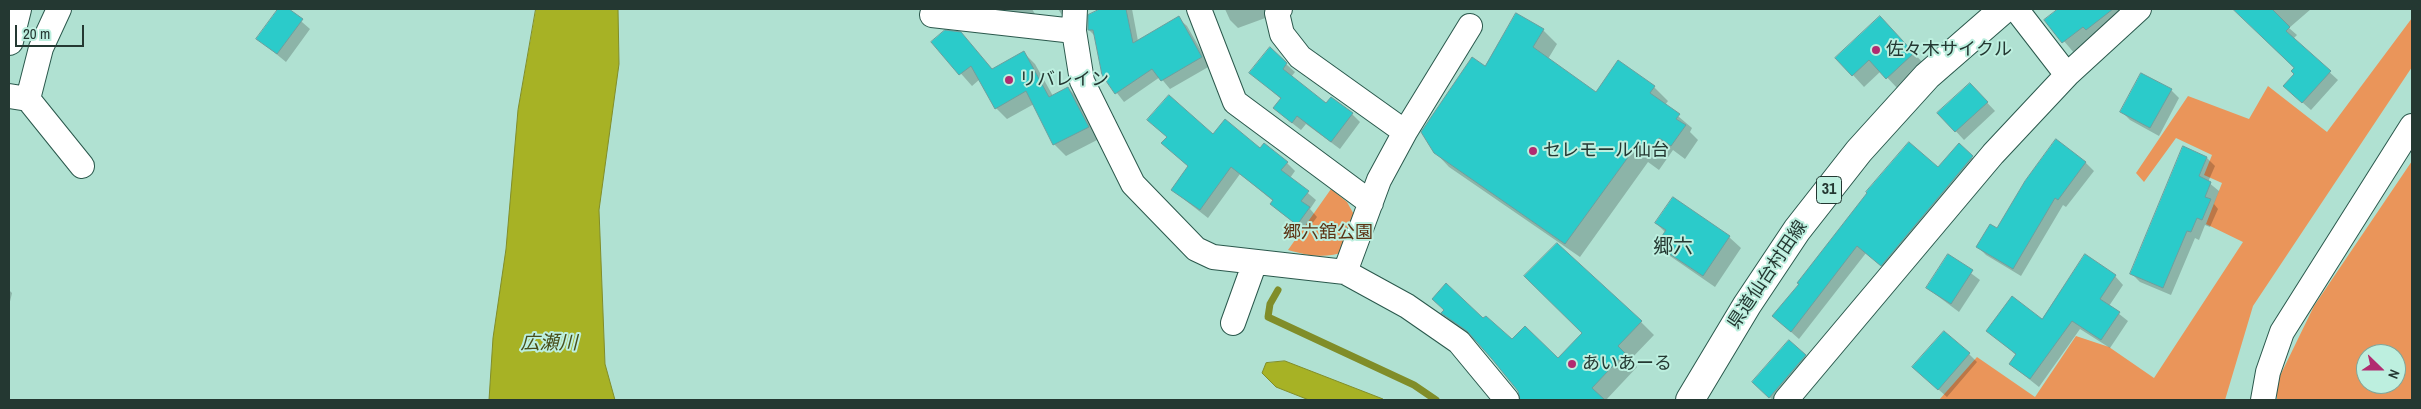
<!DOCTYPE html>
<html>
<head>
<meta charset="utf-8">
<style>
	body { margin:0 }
	#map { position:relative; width:2421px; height:409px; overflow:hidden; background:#b0e1d2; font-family:"Archivo Narrow",sans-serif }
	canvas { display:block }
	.frame { position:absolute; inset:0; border:10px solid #243832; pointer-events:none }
	.north { position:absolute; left:2356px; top:344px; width:50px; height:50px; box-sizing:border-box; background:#bdefdf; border:1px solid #80a69a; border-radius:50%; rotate:112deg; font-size:14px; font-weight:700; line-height:20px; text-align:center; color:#243832 }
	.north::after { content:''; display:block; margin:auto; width:18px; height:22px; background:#b12b70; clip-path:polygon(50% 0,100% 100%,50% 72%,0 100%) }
	.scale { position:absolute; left:15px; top:25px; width:69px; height:22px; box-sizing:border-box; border:2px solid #243832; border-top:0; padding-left:6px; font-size:15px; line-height:18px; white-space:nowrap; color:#243832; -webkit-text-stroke:4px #bdefdf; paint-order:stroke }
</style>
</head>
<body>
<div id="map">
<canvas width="2421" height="409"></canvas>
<div class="frame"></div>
<div class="north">N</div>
<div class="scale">20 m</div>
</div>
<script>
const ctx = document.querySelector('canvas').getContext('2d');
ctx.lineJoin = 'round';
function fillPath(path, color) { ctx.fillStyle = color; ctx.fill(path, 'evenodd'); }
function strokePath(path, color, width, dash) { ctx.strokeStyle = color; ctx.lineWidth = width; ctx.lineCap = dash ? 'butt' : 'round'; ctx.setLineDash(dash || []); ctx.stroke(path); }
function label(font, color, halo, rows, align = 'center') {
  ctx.font = font + ' "Archivo Narrow","Noto Sans JP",sans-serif'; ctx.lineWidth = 4; ctx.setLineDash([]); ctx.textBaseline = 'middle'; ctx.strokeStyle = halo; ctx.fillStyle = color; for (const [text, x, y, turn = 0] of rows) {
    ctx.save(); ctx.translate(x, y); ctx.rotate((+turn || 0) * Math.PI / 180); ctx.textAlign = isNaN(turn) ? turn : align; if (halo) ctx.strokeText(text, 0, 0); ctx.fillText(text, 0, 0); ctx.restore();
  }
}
fillPath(new Path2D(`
	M2412 18V67L2253 306 2225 400H1939L1977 357 2035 397 2076 336 2109 347 2154 378 2243 242 2206 224 2222 183 2204 175 2212 155 2176 138 2144 182 2136 173 2188 96 2249 119 2268 86 2327 132Z
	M2412 161V400H2277V382L2314 306ZM2366 354H2396V384H2366Z
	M1331 189 1347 202 1357 220 1346 251C1326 259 1309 256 1288 250Z`), '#ea955a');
const water = new Path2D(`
	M536 9H618L619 64 599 210 605 364 615 400H489L493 338 506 249 518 110Z
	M1285 361 1383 399 1384 400H1309L1276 387 1262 373 1266 363Z`);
fillPath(water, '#a7b225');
strokePath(water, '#808d29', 1);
fillPath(new Path2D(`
	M280 9H287L310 29 286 62 258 39Z
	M945 9H1032L1035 14 975 12Z
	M1058 9H1070L1069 22 1062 15Z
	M1102 9H1132L1138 41 1178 18 1187 26 1210 66 1170 89 1160 77 1124 102 1103 75 1095 36 1089 30 1090 16Z
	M1225 9H1265L1268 17 1238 28 1230 20Z
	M2060 9H2139L2075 54 2046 20Z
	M2239 9H2311L2289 28 2297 35 2293 39 2338 80 2311 110 2293 94 2295 68 2237 11Z
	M1891 29 1925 65 1899 90 1881 71 1864 87 1853 75Z
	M1543 30 1557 44 1548 59 1597 93 1618 62 1654 87 1668 101 1665 105 1692 128 1690 132 1698 140 1685 159 1673 150 1659 170 1648 162 1580 257 1449 167 1435 152 1485 68Z
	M960 33 993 70 1024 53 1035 64 1053 96 1068 88 1080 100 1099 139 1066 156 1054 144 1034 104 1007 119 996 108 980 79 972 86 933 42Z
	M1286 64 1295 72 1291 77 1326 105 1352 114 1360 122 1340 149 1306 124 1301 130 1283 116 1275 108 1281 99 1251 73Z
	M2171 90 2179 98 2159 136 2130 120 2122 112Z
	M1978 93 1995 111 1964 140 1939 113Z
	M1157 128 1213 135 1260 150 1287 163 1295 171 1290 178 1316 200 1310 209 1317 217 1306 232 1280 212 1271 204 1273 201 1240 174 1208 218 1172 190 1189 167 1171 151 1168 138Z
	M1959 145 1980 165 1889 273 1866 253 1799 339 1782 324 1801 285 1938 169Z
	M2207 158 2215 166 2208 182 2219 191 2214 204 2218 209 2210 227 2205 225 2199 240 2195 238 2171 295 2140 282 2131 273Z
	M2085 162 2094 171 2066 207 2063 205 2021 276 1986 255 1978 247Z
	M1656 223 1729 237 1741 248 1715 287 1670 256 1658 245 1666 233Z
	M1948 256 1980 280 1959 312 1927 288Z
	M2115 276 2123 285 2109 306 2128 321 2110 348 2080 329 2039 387 2010 364 2016 355 1988 331 2042 321Z
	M9 290 12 293 9 306Z
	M1445 311 1483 320 1512 341 1558 360 1641 322 1654 335 1630 360 1637 367 1606 400H1521L1519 391 1478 342 1456 326 1443 313Z
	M1969 354 1977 362 1947 397 1922 375Z
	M1805 356 1813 364 1783 400H1773L1761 390Z`), '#0003');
strokePath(new Path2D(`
	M1278 290 1270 304 1268 317 1414 385 1436 400`), '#808d29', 7);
const building = new Path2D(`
	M278 9H289L303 19 277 54 256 39Z
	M1100 9H1126L1133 43 1179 16 1202 57 1161 81 1152 69 1115 94 1102 75 1093 30H1088V15Z
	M2058 9H2113L2086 30 2083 27 2062 43 2044 20Z
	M2233 9H2272L2290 27 2286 31 2331 71 2302 103 2283 86 2294 74 2291 71 2294 68Z
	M1516 13 1544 29 1533 47 1596 92 1618 60 1655 86 1650 93 1680 114 1676 119 1686 125 1671 146 1659 138 1645 157 1634 149 1565 244 1434 153 1421 132 1472 57 1485 66Z
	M1880 16 1914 53 1886 79 1869 60 1852 76 1835 58Z
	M945 30 961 32 992 69 1024 51 1049 97 1068 87 1089 127 1053 145 1026 91 995 109 971 66 959 75 931 42Z
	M1270 47 1287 63 1283 69 1326 103 1331 97 1353 113 1331 142 1297 116 1292 123 1273 108 1281 98 1249 73Z
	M2141 73 2172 89 2150 128 2120 112Z
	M1970 83 1988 102 1955 132 1937 113Z
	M1169 95 1213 134 1225 119 1260 148 1264 143 1288 162 1281 170 1309 191 1301 201 1310 207 1297 225 1270 204 1273 200 1231 167 1200 210 1171 190 1188 166 1161 143 1167 137 1147 120Z
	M2056 139 2086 162 2058 200 2055 198 2013 269 1976 247 1990 224 1997 228 2025 181Z
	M1909 142 1938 167 1959 143 1973 156 1881 266 1857 246 1791 332 1772 316 1799 284 1797 283 1867 193 1866 192Z
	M2183 146 2207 157 2199 176 2211 182 2205 197 2211 199 2202 220 2197 218 2191 232 2187 231 2163 288 2130 274Z
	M1673 197 1730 236 1703 276 1656 245 1666 230 1655 223Z
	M1557 243 1642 321 1618 346 1625 353 1592 388 1605 400H1520L1518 391 1492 359 1467 331 1441 313 1444 310 1432 299 1446 283 1483 318 1486 316 1512 339 1525 326 1558 358 1582 333 1524 276Z
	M1948 254 1973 270 1951 304 1926 288Z
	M2085 254 2116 275 2100 299 2120 312 2101 340 2072 321 2030 379 2009 364 2016 354 1986 331 2012 296 2042 319Z
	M1944 331 1970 353 1938 390 1912 367Z
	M1789 340 1806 355 1769 398 1752 382Z`);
fillPath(building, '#2bcbca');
strokePath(building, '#6b9f9e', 1);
const minor = new Path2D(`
	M1075 9 1074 31 1082 81 1133 184 1196 249 1213 257 1345 272 1407 306 1459 342 1507 400
	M1199 9 1235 102 1371 203
	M1280 9 1277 13 1282 34 1300 57 1405 132 1379 180 1345 272
	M2016 9 2067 75
	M932 15 1074 31
	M9 96 28 99 82 166
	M28 99 41 48 59 9
	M1405 132 1470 26
	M1233 323 1255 262
	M1786 400 1993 154 2067 75 2139 9
	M2263 400 2268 372 2282 332 2412 126`);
const major = new Path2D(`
	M1690 400 1747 305 1797 230 1859 151 1927 76 2004 9`);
const highway = new Path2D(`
	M9 41 17 9`);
strokePath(minor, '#2a584c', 26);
strokePath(major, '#2a584c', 30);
strokePath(highway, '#2a584c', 30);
strokePath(minor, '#fff', 24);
strokePath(major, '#fff', 28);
strokePath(highway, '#fff', 28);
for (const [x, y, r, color] of [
	[1876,50,5,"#b12b70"],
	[1009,80,5,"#b12b70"],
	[1533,151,5,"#b12b70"],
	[1572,364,5,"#b12b70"]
]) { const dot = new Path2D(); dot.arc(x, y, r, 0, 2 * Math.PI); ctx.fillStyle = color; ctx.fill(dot); strokePath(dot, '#bdefdf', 2); }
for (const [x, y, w] of [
	[1829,190,25]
]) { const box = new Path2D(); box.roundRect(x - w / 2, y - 13.5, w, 27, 4); ctx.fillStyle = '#bdefdf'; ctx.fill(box); strokePath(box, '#243832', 1); }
label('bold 16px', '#243832', null, [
	["31",1829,190]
]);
label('18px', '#243832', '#bdefdf', [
	["佐々木サイクル",1886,50],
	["リバレイン",1019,80],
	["セレモール仙台",1543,151],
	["あいあーる",1582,364]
], 'left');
label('18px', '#5c3314', '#bdefdf', [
	["郷六舘公園",1328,233]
]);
label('18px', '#243832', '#bdefdf', [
	["県道仙台村田線",1768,275,-56]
]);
label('italic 19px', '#494e1a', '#bdefdf', [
	["広瀬川",549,344]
]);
label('20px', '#243832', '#bdefdf', [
	["郷六",1673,248]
]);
</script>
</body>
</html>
